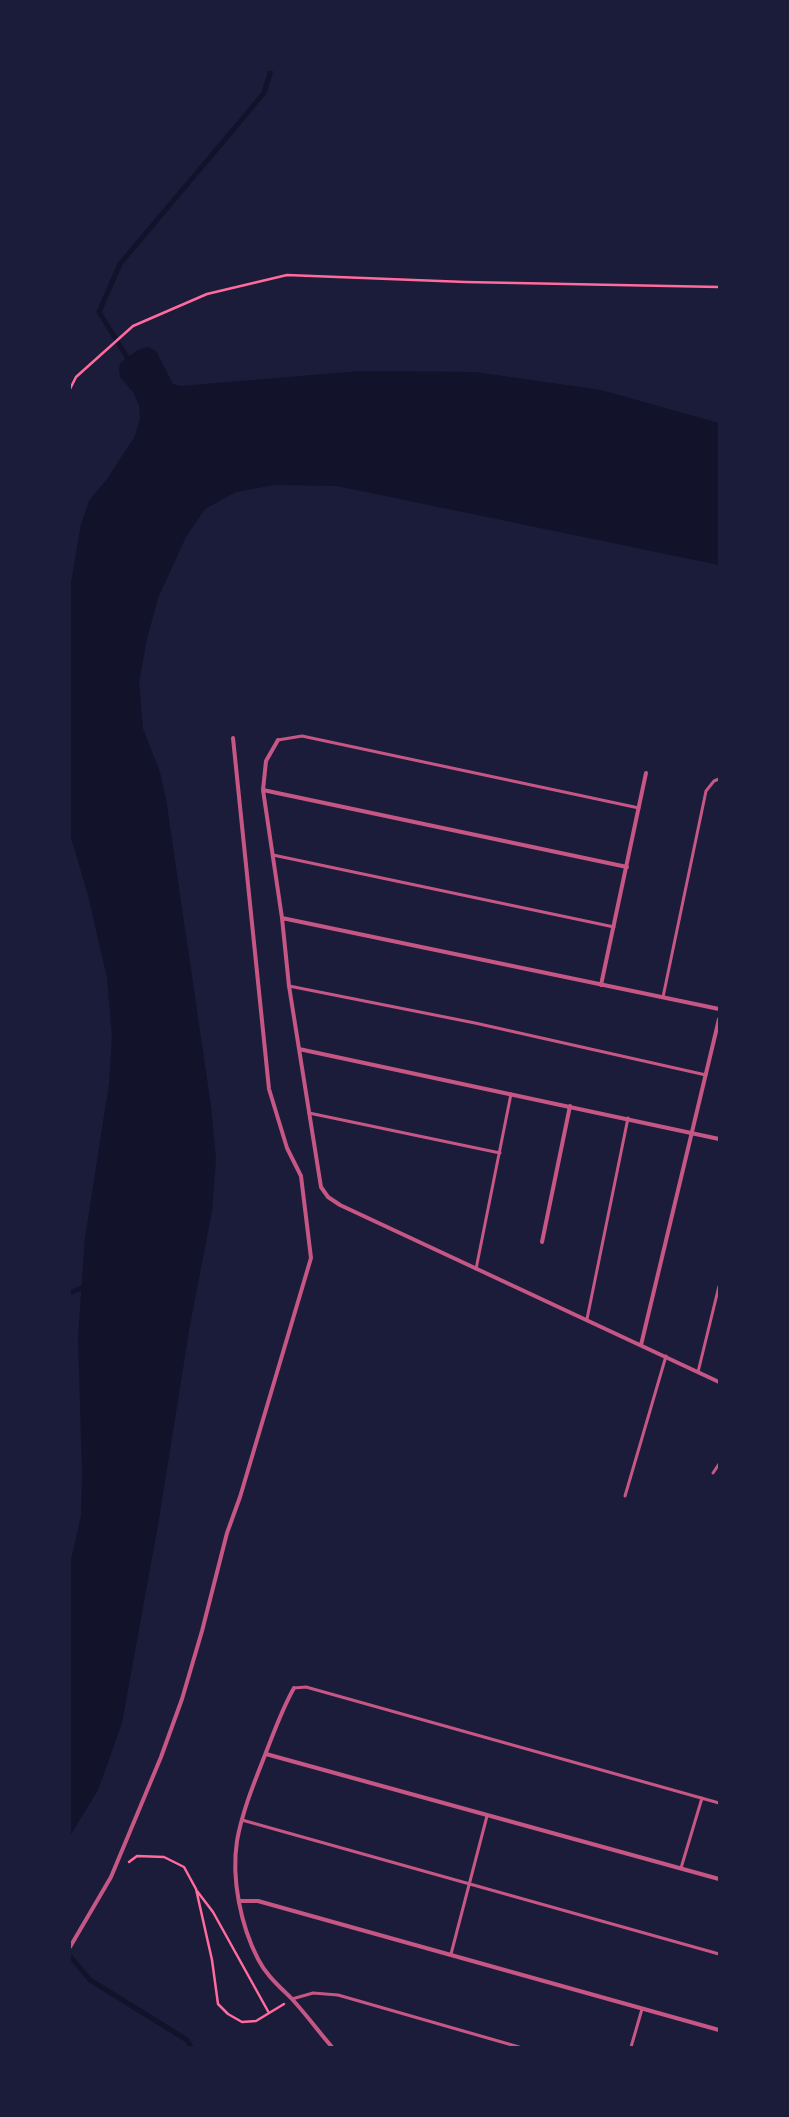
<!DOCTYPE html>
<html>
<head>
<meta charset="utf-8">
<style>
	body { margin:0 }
	#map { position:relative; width:789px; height:2117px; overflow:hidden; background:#1b1b3a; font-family:Overpass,sans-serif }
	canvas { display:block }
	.frame { position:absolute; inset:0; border:71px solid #1b1b3a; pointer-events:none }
</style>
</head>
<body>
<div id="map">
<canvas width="789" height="2117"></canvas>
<div class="frame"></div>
</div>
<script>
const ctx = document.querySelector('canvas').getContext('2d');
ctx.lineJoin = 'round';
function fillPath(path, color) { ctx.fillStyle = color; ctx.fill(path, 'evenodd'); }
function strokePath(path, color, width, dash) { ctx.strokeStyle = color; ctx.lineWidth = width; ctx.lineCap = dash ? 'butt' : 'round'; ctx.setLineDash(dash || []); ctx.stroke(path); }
fillPath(new Path2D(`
	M148 347 156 351 173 384 181 386 360 371 475 372 601 390 719 423V565L337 486 274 485 236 492 205 509 186 537 158 598 147 639 139 682 143 729 160 772 166 799 211 1106 216 1159 212 1211 190 1325 158 1525 122 1723 98 1790 70 1836V1564L81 1516 82 1472 78 1337 85 1238 109 1084 112 1036 107 978 88 895 70 834V589L81 524 89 501 107 479 135 436 140 419 139 405 133 392 120 377 119 368 121 362 138 350Z`), '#12122b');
strokePath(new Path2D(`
	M130 362 99 312 120 264 264 93 271 70
	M70 1293 86 1286
	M70 1956 90 1980 187 2040 191 2047`), '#12122b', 5);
strokePath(new Path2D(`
	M70 389 76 377 133 326 207 294 287 275 465 282 719 287
	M129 1862 137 1856 164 1857 184 1867 196 1889 212 1960 218 2004 228 2014 242 2022 256 2021 284 2004
	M197 1891 213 1912 269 2013`), '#ff6b9d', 2.5);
strokePath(new Path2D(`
	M278 740 302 736 639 808
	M273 855 614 927
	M289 986 475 1023 706 1075
	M663 997 706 791 714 781 719 779
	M309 1113 500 1153
	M476 1269 511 1094
	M587 1319 628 1118
	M698 1372 719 1286
	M713 1473 719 1464
	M625 1496 666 1356
	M294 1688 306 1687 719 1803
	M242 1820 719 1954
	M681 1868 702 1798
	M451 1954 487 1816
	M292 1999 313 1993 338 1995 519 2047
	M631 2047 642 2009`), '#c65784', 3);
strokePath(new Path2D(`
	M278 740 266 761 263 790 282 918 289 986 321 1187 328 1197 340 1205 719 1382
	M263 790 627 867
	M282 918 719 1009
	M601 985 646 773
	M299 1049 719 1139
	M542 1242 570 1106
	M641 1345 719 1019
	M294 1688C282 1709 274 1732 265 1755 254 1783 242 1812 237 1841 231 1879 241 1926 258 1959 266 1975 279 1986 291 1998 306 2014 318 2031 332 2047
	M266 1754 719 1879
	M240 1901H258L719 2030
	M70 1947 111 1877 161 1757 182 1699 202 1631 227 1533 240 1497 311 1258 301 1176 287 1148 269 1089 233 738`), '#c65784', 4);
</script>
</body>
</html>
